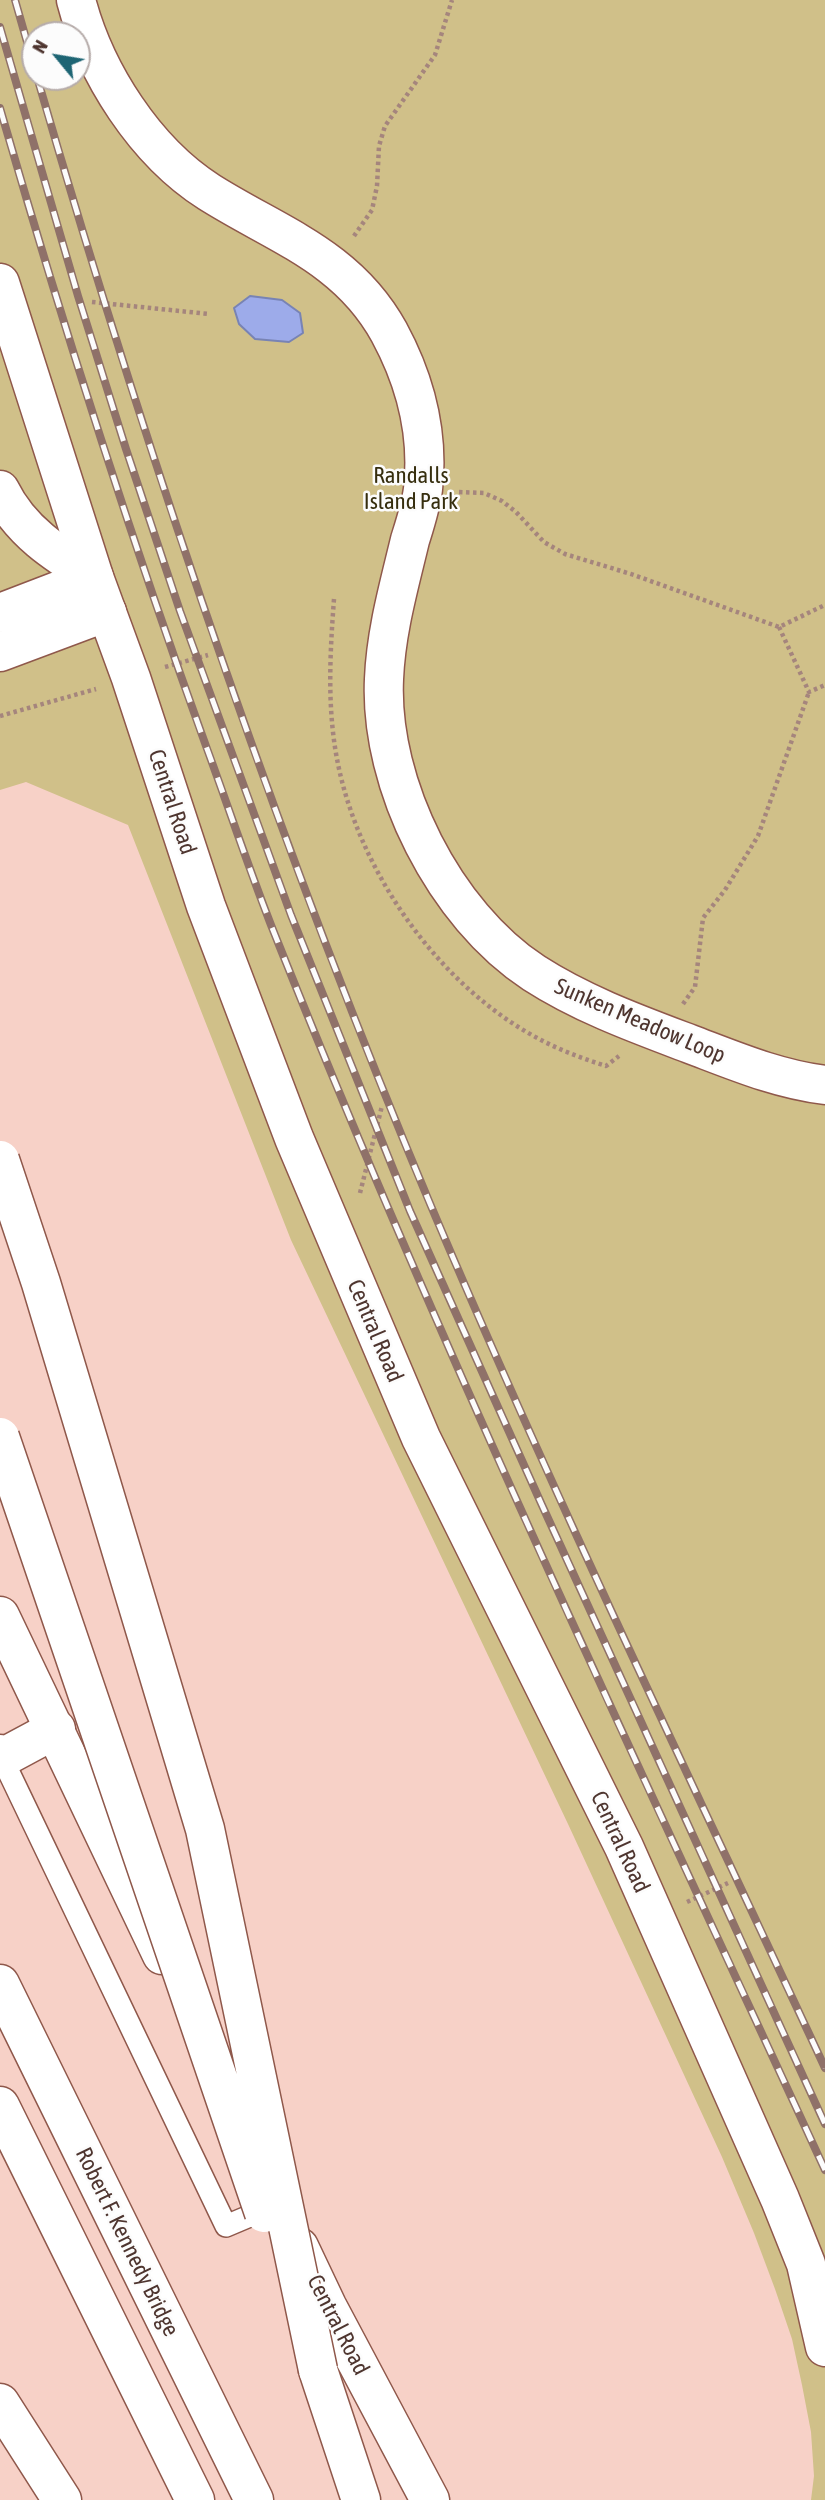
<!DOCTYPE html>
<html>
<head>
<meta charset="utf-8">
<style>
	body { margin:0 }
	#map { position:relative; width:825px; height:2500px; overflow:hidden; background:#f7d1c7; font-family:"Asap Condensed",sans-serif }
	canvas { display:block }
	.north { position:absolute; left:21px; top:21px; width:70px; height:70px; box-sizing:border-box; background:#fcfcfc; border:2px solid #b6acaa; border-radius:50%; rotate:300deg; font-size:19px; font-weight:700; line-height:28px; text-align:center; color:#4e352f }
	.north::after { content:''; display:block; margin:auto; width:24px; height:32px; background:#1e6574; clip-path:polygon(50% 0,100% 100%,50% 72%,0 100%) }
</style>
</head>
<body>
<div id="map">
<canvas width="825" height="2500"></canvas>
<div class="north">N</div>
</div>
<script>
const ctx = document.querySelector('canvas').getContext('2d');
ctx.lineJoin = 'round';
function fillPath(path, color) { ctx.fillStyle = color; ctx.fill(path, 'evenodd'); }
function strokePath(path, color, width, dash) { ctx.strokeStyle = color; ctx.lineWidth = width; ctx.lineCap = dash ? 'butt' : 'round'; ctx.setLineDash(dash || []); ctx.stroke(path); }
function label(font, color, halo, rows, align = 'center') {
  ctx.font = font + ' "Asap Condensed",sans-serif'; ctx.lineWidth = 5; ctx.setLineDash([]); ctx.textBaseline = 'middle'; ctx.strokeStyle = halo; ctx.fillStyle = color; for (const [text, x, y, turn = 0] of rows) {
    ctx.save(); ctx.translate(x, y); ctx.rotate((+turn || 0) * Math.PI / 180); ctx.textAlign = isNaN(turn) ? turn : align; if (halo) ctx.strokeText(text, 0, 0); ctx.fillText(text, 0, 0); ctx.restore();
  }
}
fillPath(new Path2D(`
	M0 0H825V2500H811L814 2476 811 2432 802 2385 792 2339 775 2289 754 2233 722 2157 568 1824 291 1240 128 825 26 782 0 790ZM35 35H77V77H35Z`), '#d0c089');
const building = new Path2D(`
	M250 296 282 300 300 313 303 333 289 342 255 339 239 324 234 308Z`);
fillPath(building, '#9dabea');
strokePath(building, '#7883b4', 2);
const lane = new Path2D(`
	M0 1759 2 1758 226 2226 271 2207`);
const street = new Path2D(`
	M76 0C95 73 145 151 209 192 277 235 347 256 389 332 415 380 429 434 423 489 421 506 415 524 410 540 399 586 386 631 384 679 379 785 445 915 534 973 582 1004 637 1024 690 1044 735 1061 777 1079 825 1085
	M0 1754 2 1758 56 1729`);
const secondary = new Path2D(`
	M0 283 94 577 131 678 206 906 294 1138 421 1438 624 1847 780 2199 806 2264 825 2347
	M0 613 94 577
	M0 1616 162 1955
	M299 2247 327 2306 430 2500`);
const highway = new Path2D(`
	M0 490C20 531 56 554 94 577
	M0 652 107 612
	M0 1984 254 2500
	M0 2106 195 2500
	M318 2370 361 2500
	M0 2403 62 2500`);
strokePath(lane, '#8f584b', 24);
strokePath(street, '#8f584b', 41);
strokePath(secondary, '#8f584b', 41);
strokePath(highway, '#8f584b', 41);
strokePath(new Path2D(`
	M354 236 372 210 377 186 379 146 385 126 435 55 452 0
	M92 302 209 314
	M459 492 484 493 502 501 516 512 544 542 565 554 631 574 779 627 825 605
	M334 599C330 653 327 706 337 759 358 871 439 987 541 1040 562 1051 584 1059 606 1066L619 1056
	M779 627 809 692 825 685
	M165 667 208 655
	M0 716 96 689
	M683 1004 695 987 703 918 725 890 758 836 809 692
	M360 1193 382 1106
	M687 1902 728 1883`), '#a5857d', 4.5, [3.5, 3.5]);
strokePath(lane, '#fff', 21);
strokePath(street, '#fff', 38);
strokePath(secondary, '#fff', 38);
strokePath(highway, '#fff', 38);
const rail = new Path2D(`
	M15 0 35 70
	M0 27 78 296 126 449 180 611 291 915 410 1211 541 1503 825 2124
	M37 77C148 460 276 838 431 1206 554 1497 692 1782 825 2068
	M0 108C62 323 130 536 206 746 228 806 248 866 271 925 439 1347 635 1758 825 2170`);
strokePath(rail, '#8f7169', 8);
strokePath(rail, '#fcfcfc', 5, [16]);
const highwayBridge = new Path2D(`
	M0 1160 41 1283 205 1829 318 2370
	M0 1437 264 2213`);
strokePath(highwayBridge, '#8f584b', 41, []);
strokePath(highwayBridge, '#fff', 38);
label('23px', '#362e0e', '#fcfcfc', [
	["Randalls",411,476],
	["Island Park",411,502]
]);
label('23px', '#4e352f', '#fcfcfc', [
	["Central Road",172,802,72],
	["Sunken Meadow Loop",640,1021,23],
	["Central Road",375,1331,67],
	["Central Road",620,1842,65],
	["Robert F. Kennedy Bridge",127,2242,64],
	["Central Road",338,2325,63]
]);
</script>
</body>
</html>
